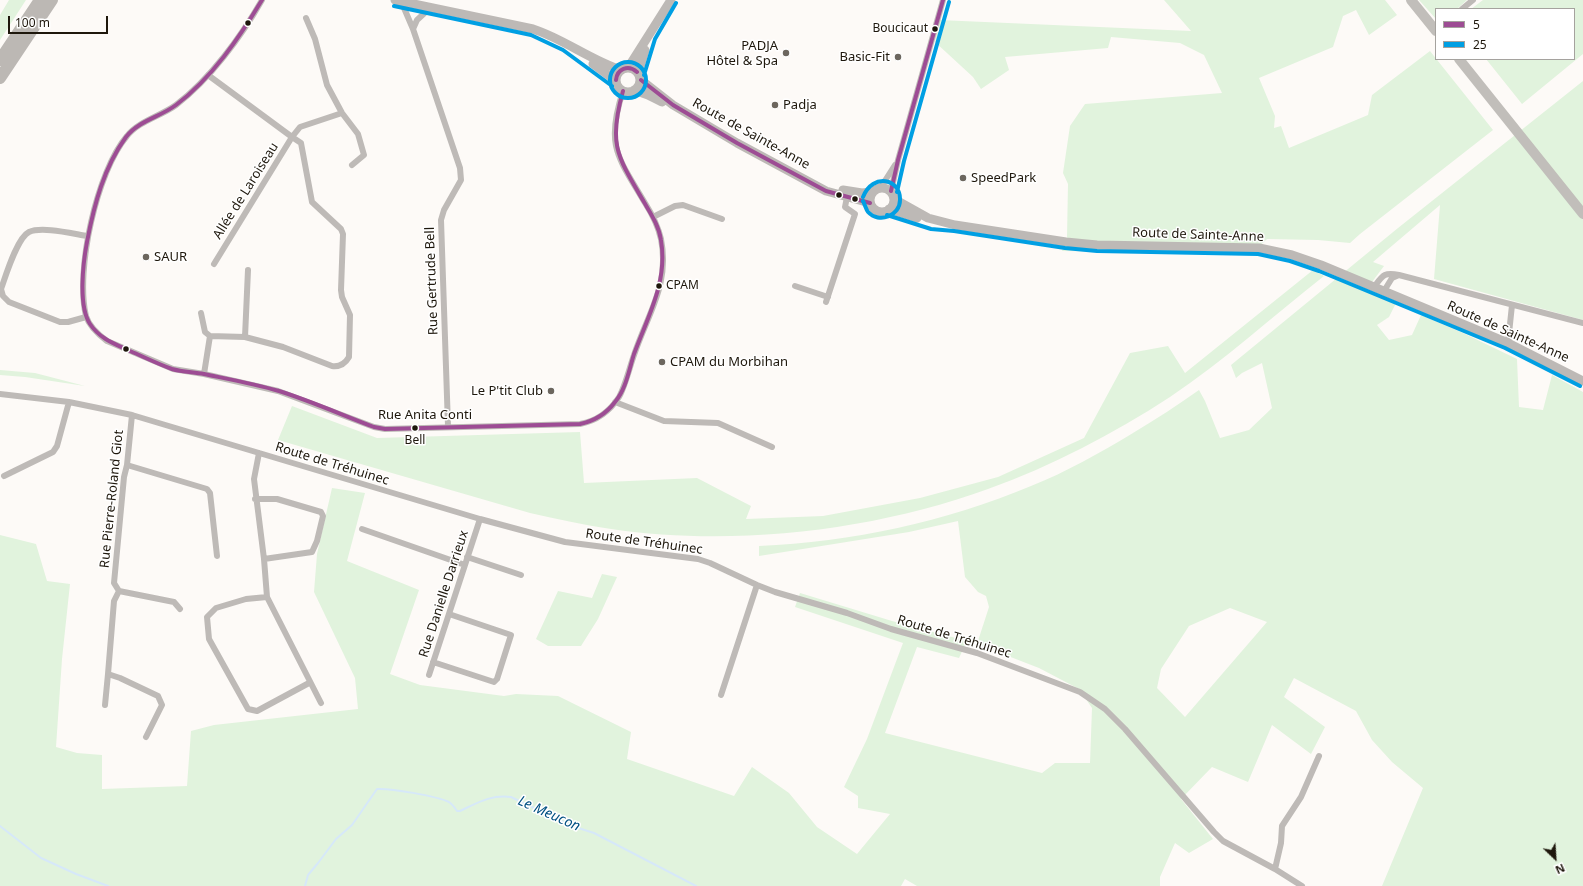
<!DOCTYPE html>
<html>
<head>
<meta charset="utf-8">
<style>
	body { margin:0 }
	#map { position:relative; width:1583px; height:886px; overflow:hidden; background:#fdfaf7; font-family:"Noto Sans",sans-serif }
	canvas { display:block }
	.legend { position:absolute; left:1435px; top:8px; width:140px; height:52px; box-sizing:border-box; background:#fff; border:1px solid #a5a29e; margin:0; padding:5px 7px; list-style:none; font-size:12px; color:#1e170c }
	.legend li { display:flex; align-items:center; gap:8px; height:20px }
	.legend b { width:20px; border:1px solid #a5a29e }
	.north { position:absolute; left:1535px; top:838px; width:40px; height:40px; -webkit-text-stroke:3px #fff; paint-order:stroke; rotate:155deg; font-size:11px; font-weight:700; line-height:16px; text-align:center; color:#1e170c }
	.north::after { content:''; display:block; margin:auto; width:14px; height:18px; background:#1e170c; clip-path:polygon(50% 0,100% 100%,50% 72%,0 100%) }
	.scale { position:absolute; left:8px; top:16px; width:100px; height:18px; box-sizing:border-box; border:2px solid #1e170c; border-top:0; padding-left:5px; font-size:12px; line-height:14px; white-space:nowrap; color:#1e170c; -webkit-text-stroke:3px #fff; paint-order:stroke }
</style>
</head>
<body>
<div id="map">
<canvas width="1583" height="886"></canvas>
<ul class="legend">
<li><b style="height:5px;background:#9d4c94"></b>5</li>
<li><b style="height:5px;background:#009fe3"></b>25</li>
</ul>
<div class="north">N</div>
<div class="scale">100 m</div>
</div>
<script>
const ctx = document.querySelector('canvas').getContext('2d');
ctx.lineJoin = 'round';
function fillPath(path, color) { ctx.fillStyle = color; ctx.fill(path, 'evenodd'); }
function strokePath(path, color, width, dash) { ctx.strokeStyle = color; ctx.lineWidth = width; ctx.lineCap = dash ? 'butt' : 'round'; ctx.setLineDash(dash || []); ctx.stroke(path); }
function label(font, color, halo, rows, align = 'center') {
  ctx.font = font + ' "Noto Sans",sans-serif'; ctx.lineWidth = 3; ctx.setLineDash([]); ctx.textBaseline = 'middle'; ctx.strokeStyle = halo; ctx.fillStyle = color; for (const [text, x, y, turn = 0] of rows) {
    ctx.save(); ctx.translate(x, y); ctx.rotate((+turn || 0) * Math.PI / 180); ctx.textAlign = isNaN(turn) ? turn : align; if (halo) ctx.strokeText(text, 0, 0); ctx.fillText(text, 0, 0); ctx.restore();
  }
}
fillPath(new Path2D(`
	M9 0H26L0 40V15Z
	M1164 0H1385L1397 15 1369 35 1356 10 1343 16 1333 47 1259 78 1275 116 1274 128 1281 126 1289 148 1368 115 1372 95 1430 51 1493 130 1360 234 1350 243 1318 240 1267 239 1251 254 1062 251 1067 237 1068 184 1063 173 1070 126 1085 104 1222 93 1204 55 1180 43 1111 37 1108 48 1005 57 1009 70 981 89 973 77 935 42 939 20 1191 31Z
	M1419 0H1467L1457 9H1436V19Z
	M1483 0H1583V54L1522 104 1486 59H1574V9H1471Z
	M1583 81V320L1434 279 1440 205 1373 262 1384 266 1366 290 1396 303 1389 317 1377 325 1389 340 1412 335 1421 315 1463 333 1517 359 1519 407 1543 410 1552 375 1583 392V886H1382L1423 788 1392 762 1372 740 1356 711 1294 678 1284 697 1325 727 1311 754 1272 725 1248 782 1212 767 1181 799 1213 839 1189 853 1175 843 1160 877V886H917L905 879 901 886H0V535L36 544 47 581 70 584 62 659 56 747 77 753 102 755V789L187 786 191 731 214 725 358 709 355 678 314 592 317 554 332 488 365 493 347 561 419 590 390 674 420 685 504 696 516 694 558 696 631 732 627 759 734 796 752 767 789 793 817 827 857 854 890 814 858 808V796L844 787 867 739 903 643 795 607 800 593 892 621 967 641 959 658 917 647 885 733 1042 773 1055 763H1090L1092 708 1079 689 1039 668 977 644 989 607 986 596 978 592 965 577 958 521 909 532 759 556V546C852 542 945 522 1031 486 1066 472 1100 453 1133 433 1156 419 1178 405 1199 390L1205 401 1220 438 1249 430 1272 408 1262 363 1242 373 1236 378 1231 365 1398 228ZM1230 608 1267 622 1185 717 1157 688 1161 669 1189 626Z
	M1313 270 1324 276C1273 316 1224 361 1170 397 1113 434 1052 466 988 489 873 531 732 547 611 529 584 525 557 519 530 513L278 440 292 406 377 438 580 432 584 483 697 478 751 506 746 519 823 516 920 498 998 477 1084 438 1130 353 1168 346 1185 373Z
	M0 370 35 373 85 386 25 377 0 375Z
	M602 574 617 577 598 619 581 646H548L536 639 558 591 592 598Z`), '#e1f3dd');
strokePath(new Path2D(`
	M0 826 41 858 76 874 108 886
	M305 886 308 875 318 863 336 839 352 825 377 789C390 788 436 796 449 802 452 804 455 808 457 811H460C477 803 492 794 511 797L572 826 594 833 696 886`), '#d6e8f9', 2);
strokePath(new Path2D(`
	M262 0C241 37 210 79 176 105 161 116 139 121 127 136 97 171 75 270 86 316 89 326 99 335 107 341L173 369 204 374 278 391 374 427 385 429 580 424C596 421 610 411 619 397 625 387 630 366 634 355 648 313 670 285 661 239 658 226 652 214 645 203 618 157 605 146 623 91
	M401 1 413 29 460 168 461 180 444 210 441 220 448 426
	M1462 9 1473 0
	M306 18 315 39 327 85 342 113 358 134 364 155 352 165
	M413 29 417 20 430 8
	M208 75 292 137 214 264
	M881 187 895 165
	M891 191 898 160 943 0
	M653 217 675 206 683 205 722 219
	M1399 275 1583 323
	M795 286 828 297
	M1374 287C1383 275 1384 272 1399 275L1392 278 1384 291
	M826 302 855 214 845 207 847 197
	M201 313 205 332 210 336 245 337 283 347 332 366C340 367 345 364 349 357L350 315 342 297 341 290 343 234 341 229 312 202 301 143 292 137 300 127 342 113
	M86 317 68 322H60L9 302 3 296 1 289C6 275 17 238 29 232 42 226 74 234 88 236
	M245 337 248 270
	M1508 343 1512 305
	M204 374 210 336
	M0 394 69 402 132 415 480 519 565 542 698 559 710 563 757 585 775 592 847 613 891 629 977 653 1080 692 1105 709 1125 729 1214 832 1223 841 1275 869 1302 886
	M615 402 664 421 718 423 772 447
	M132 415 127 465 124 477 114 583 119 591 174 602 180 609
	M259 453 254 479 264 559 267 597 321 703
	M127 465 207 489 210 493 217 556
	M4 476 53 452 57 446 69 402
	M255 499H277L321 512 323 516 317 541 312 552 264 559
	M362 529 465 565
	M467 557 521 575
	M119 591 114 601 108 674 120 678 158 696 162 705 146 737
	M267 597 246 599 216 608 207 617 209 639 248 709 257 711 309 683
	M433 662 494 682 497 679 511 635 449 614
	M429 675 480 519
	M721 695 757 585
	M105 705 108 674
	M1275 869 1281 843 1282 826 1301 797 1319 756`), '#bebab7', 6);
strokePath(new Path2D(`
	M395 0 533 29C564 39 590 60 621 70
	M593 64 616 81
	M616 80a12 12 0 1 1 24 0a12 12 0 1 1-24 0Z
	M628 68 671 0
	M638 73 645 50
	M641 80 673 105 737 143 826 191 870 203
	M634 90 648 95 662 102
	M870 200a12 12 0 1 1 24 0a12 12 0 1 1-24 0Z
	M843 190 862 193 872 192
	M894 199 928 218 955 225 1066 242 1097 245 1259 248 1292 255 1321 265 1508 343 1583 381
	M889 209 917 218`), '#bdb9b6', 9);
strokePath(new Path2D(`
	M1411 0 1436 31
	M1459 59 1583 214`), '#c1beba', 10);
strokePath(new Path2D(`
	M0 60 40 0
	M0 78 52 0`), '#bcb8b4', 12);
strokePath(new Path2D(`
	M262 0C239 38 212 78 176 105 160 117 138 121 126 137 104 167 94 205 87 242 83 263 78 306 90 324 100 339 115 344 130 351 144 357 158 364 172 369 182 372 193 372 204 374 228 379 255 384 279 391 311 401 342 415 374 427L385 429 580 424C594 421 606 414 615 402 626 389 629 370 634 354 648 316 668 282 661 240 659 226 651 214 644 202 617 156 608 144 623 91
	M616 80C617 69 628 64 637 72
	M641 80 673 105 737 143 826 191 870 203
	M891 191 898 160 943 0`), '#9d4c94', 4);
strokePath(new Path2D(`
	M394 6 531 35 563 50 612 86
	M610 80a18 18 0 1 1 36 0a18 18 0 1 1-36 0Z
	M644 75 655 39 676 3
	M897 192 904 161 949 2
	M863 201C865 205 866 209 868 212 879 224 900 216 900 200 901 179 873 172 863 197
	M887 215 931 229 954 231 1065 248 1097 251 1258 254 1290 261 1319 271 1505 348 1580 386`), '#009fe3', 4);
for (const [x, y, r, color] of [
	[248,23,3.5,"#1e170c"],
	[935,29,3.5,"#1e170c"],
	[786,53,4,"#6c665e"],
	[898,57,4,"#6c665e"],
	[775,105,4,"#6c665e"],
	[963,178,4,"#6c665e"],
	[839,195,3.5,"#1e170c"],
	[855,199,3.5,"#1e170c"],
	[146,257,4,"#6c665e"],
	[659,286,3.5,"#1e170c"],
	[126,349,3.5,"#1e170c"],
	[662,362,4,"#6c665e"],
	[551,391,4,"#6c665e"],
	[415,428,3.5,"#1e170c"]
]) { const dot = new Path2D(); dot.arc(x, y, r, 0, 2 * Math.PI); ctx.fillStyle = color; ctx.fill(dot); strokePath(dot, '#fff', 1.5); }
label('12px', '#1e170c', '#fff', [
	["Boucicaut",928,29],
	["CPAM",666,286,"left"],
	["Bell",415,441,"center"]
], 'right');
label('13px', '#1e170c', '#fff', [
	["PADJA",778,46,"right"],
	["Hôtel & Spa",778,61,"right"],
	["Basic-Fit",890,57,"right"],
	["Padja",783,105],
	["SpeedPark",971,178],
	["SAUR",154,257],
	["CPAM du Morbihan",670,362],
	["Le P'tit Club",543,391,"right"]
], 'left');
label('13px', '#1e170c', '#fff', [
	["Route de Sainte-Anne",751,134,29],
	["Allée de Laroiseau",246,191,-58],
	["Route de Sainte-Anne",1198,235,2],
	["Rue Gertrude Bell",432,281,-92],
	["Route de Sainte-Anne",1508,332,24],
	["Rue Anita Conti",425,415],
	["Route de Tréhuinec",332,464,17],
	["Rue Pierre-Roland Giot",112,499,-84],
	["Route de Tréhuinec",644,542,8],
	["Rue Danielle Darrieux",444,594,-72],
	["Route de Tréhuinec",954,637,17]
]);
label('italic 14px', '#015082', '#fff', [
	["Le Meucon",549,814,24]
]);
</script>
</body>
</html>
